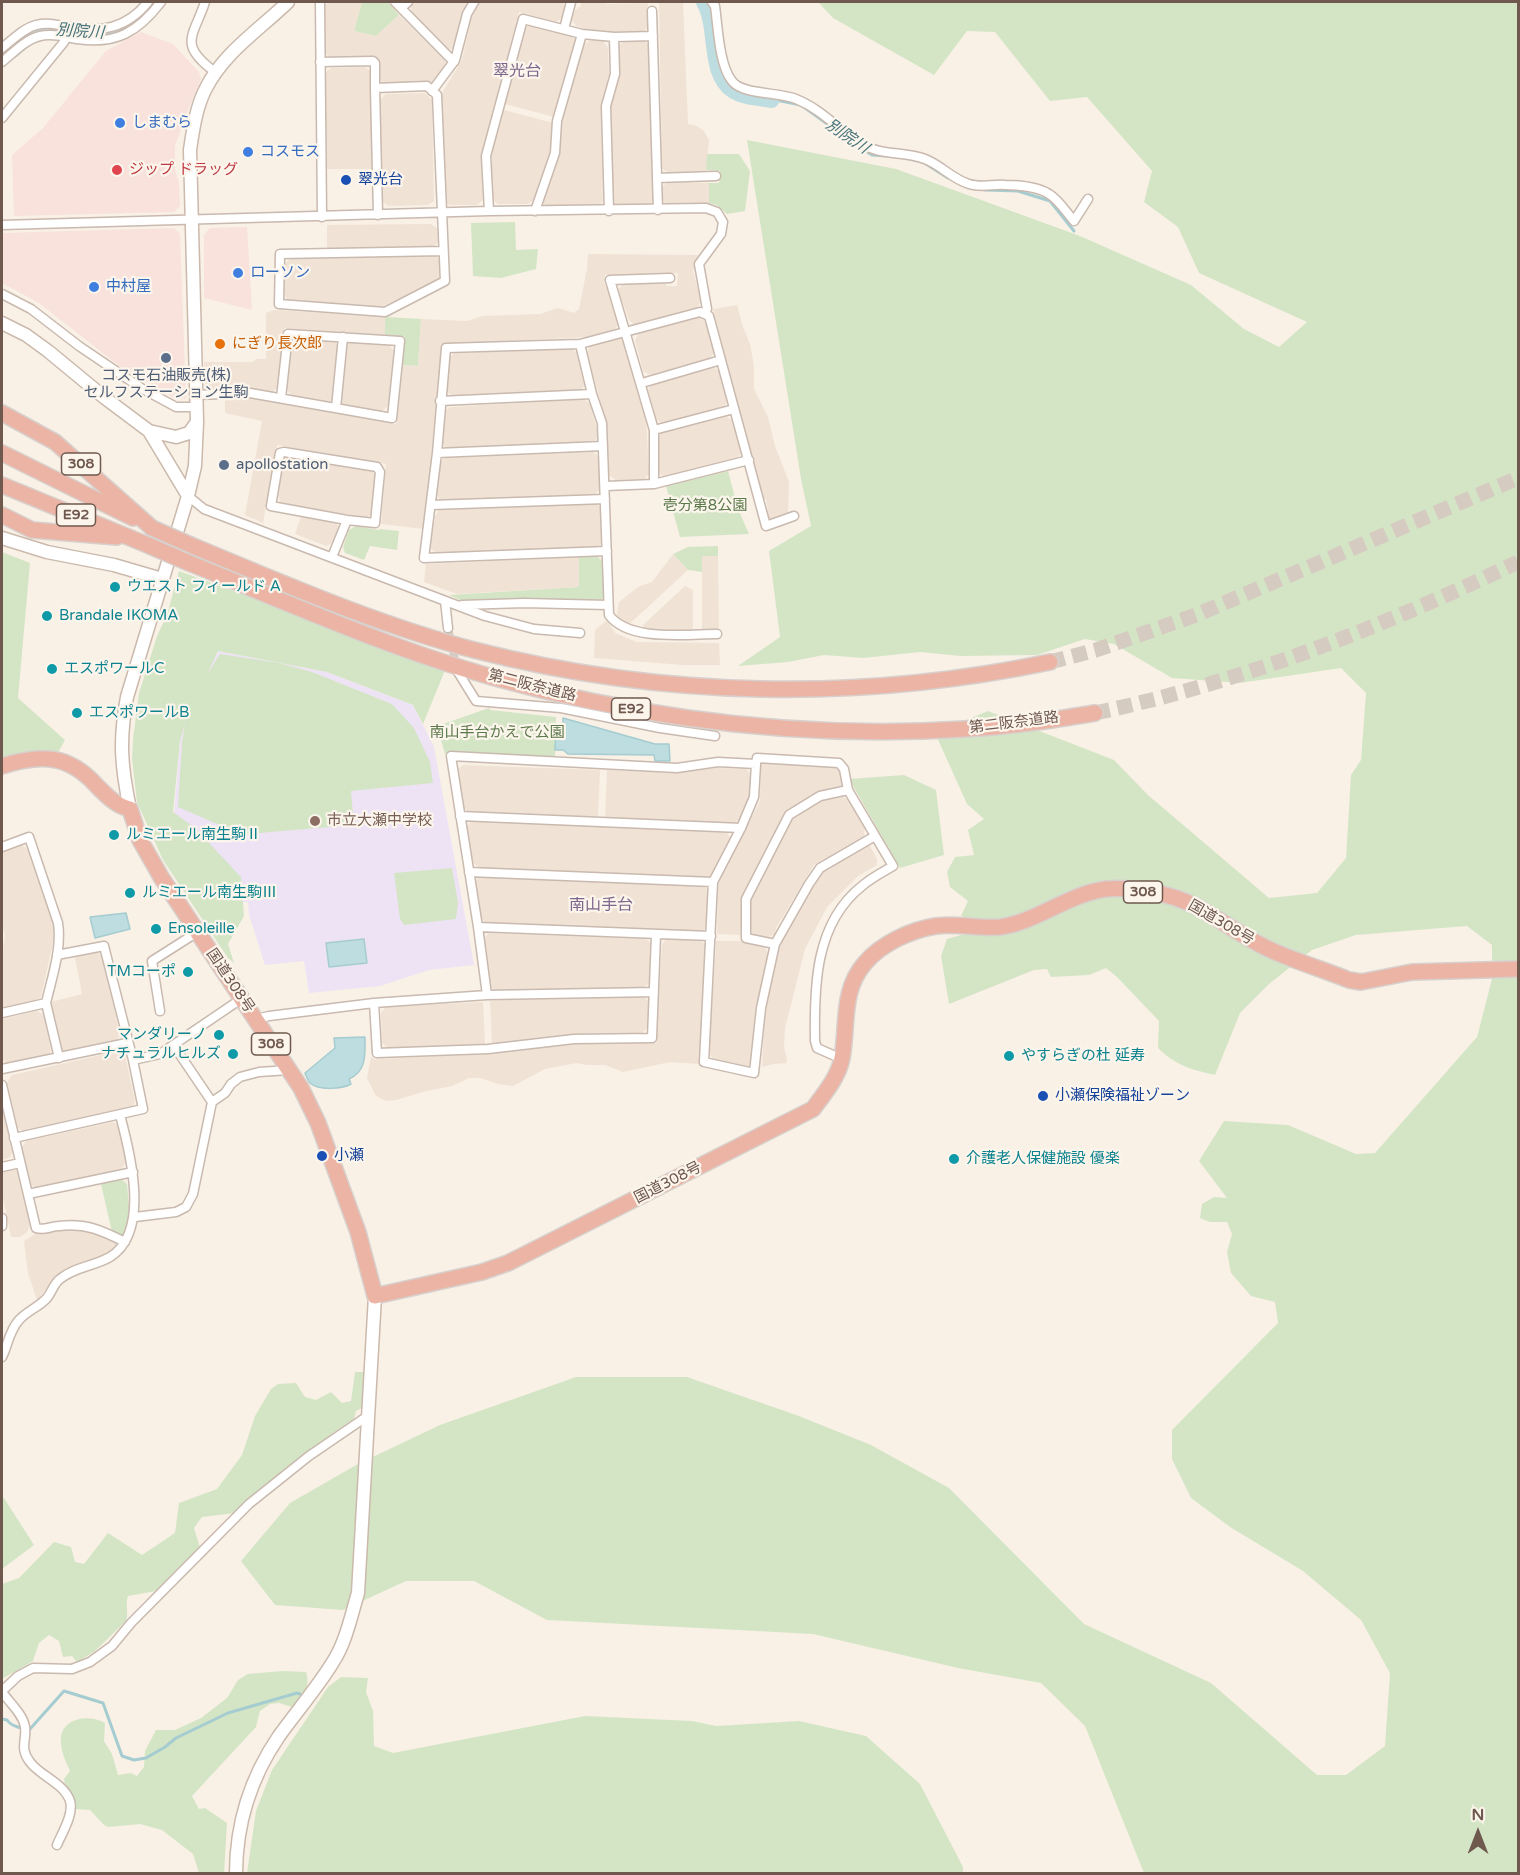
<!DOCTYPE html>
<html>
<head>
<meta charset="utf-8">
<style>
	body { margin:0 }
	#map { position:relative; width:1520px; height:1875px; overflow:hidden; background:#f9f1e6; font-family:"Varela Round",sans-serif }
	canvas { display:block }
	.frame { position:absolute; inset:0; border:3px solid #6f584e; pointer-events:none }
	.north { position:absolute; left:1448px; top:1803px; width:60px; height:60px; -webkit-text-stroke:4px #fcf5ec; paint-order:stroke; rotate:0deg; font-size:16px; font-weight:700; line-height:24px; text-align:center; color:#6f584e }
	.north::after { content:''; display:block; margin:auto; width:21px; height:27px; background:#6f584e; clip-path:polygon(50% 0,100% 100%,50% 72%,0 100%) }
</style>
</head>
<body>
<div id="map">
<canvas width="1520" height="1875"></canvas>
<div class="frame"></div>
<div class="north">N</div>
</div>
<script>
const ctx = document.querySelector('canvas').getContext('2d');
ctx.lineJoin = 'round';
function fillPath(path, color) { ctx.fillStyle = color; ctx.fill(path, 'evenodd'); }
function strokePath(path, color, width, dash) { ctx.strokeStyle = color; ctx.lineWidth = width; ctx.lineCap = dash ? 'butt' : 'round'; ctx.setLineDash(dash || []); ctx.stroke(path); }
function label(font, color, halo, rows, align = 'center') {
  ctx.font = font + ' "Varela Round","Noto Sans JP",sans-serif'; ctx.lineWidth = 4.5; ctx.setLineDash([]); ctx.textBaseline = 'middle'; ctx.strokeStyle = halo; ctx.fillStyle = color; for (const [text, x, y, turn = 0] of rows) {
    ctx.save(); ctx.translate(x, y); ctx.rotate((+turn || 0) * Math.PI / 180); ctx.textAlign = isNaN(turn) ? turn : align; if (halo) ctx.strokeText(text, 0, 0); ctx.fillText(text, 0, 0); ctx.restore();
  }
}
fillPath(new Path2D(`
	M330 2H362L354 31 376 36 399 15 445 60 446 67 437 81 430 84 385 85 380 80 379 58H330L325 53 324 5Z
	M414 2H468L463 11 456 47 447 50 412 12 411 5Z
	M479 2H563L565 8 562 18 556 22 519 12 482 153 483 200 477 205H449L444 200 442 93 462 60 472 16Z
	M581 2H605L606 4 648 3 649 26 644 31 600 33 576 26 572 20 574 11 581 6Z
	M659 2H683L688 124 697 126 704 131 709 140 706 172 668 173 662 168Z
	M531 25 571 35 576 40 554 117 505 104 525 28Z
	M591 40 603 41 608 48 609 75 601 104 603 201 597 207 548 208 543 203 559 151 563 116 584 44Z
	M624 41H644L650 46 653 201 648 206 618 207 612 201 610 107 619 76 618 47Z
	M365 67 371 72 372 169H327L325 73 331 68Z
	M425 93 432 100 434 201 428 205 388 206 382 201 380 100 386 94Z
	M504 110 553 123 551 151 534 200 528 204H498L492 199V153Z
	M668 182 709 183V203H697V206L668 205 662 200V187Z
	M431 224 437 228 438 242 433 247 327 249V225Z
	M588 254 699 255 693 271 701 301 697 308 635 325 629 320 618 290 623 284 665 283 667 286H677L678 273 605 275 604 283 614 302 619 324 615 329 588 337 442 344 424 529 381 524 386 464 277 445 263 523 245 515 262 421 225 413V400L250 398 396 424 402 365 418 366 421 319 467 321 483 316 540 314 558 308 574 313 579 309 587 269Z
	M435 255 440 261 441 274 437 281 380 307 290 302 285 296 284 264 290 259Z
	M737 305 743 327 750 344 754 366V389L768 417 775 446 789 482 788 517 768 521 765 512 768 509 766 499 763 498 713 309Z
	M275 310 385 317V335L284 328 278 387 271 393 251 389 211 391 204 382V362H253L256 359H266V313Z
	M698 317 707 323 715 352 710 358 650 375 643 371 635 340 639 333Z
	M620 338 626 344 646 419 649 474 644 479 616 480 609 475 607 425 587 353 590 346Z
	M299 339 334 341 339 347 334 398 328 403 293 397 286 389 291 345Z
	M351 343 388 344 394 351 388 406 382 411 344 406 339 400 345 346Z
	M571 349 578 353 586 384 580 391 452 396 446 391 449 358 455 353Z
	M714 368 720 371 728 401 723 407 662 424 656 419 648 390 652 384Z
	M584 399 590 404 599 437 592 442 446 448 441 443 445 410 451 407Z
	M726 417 733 420 742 452 738 457 664 477 659 473 658 438 661 433Z
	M593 452 599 457 600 489 594 495 441 500 436 495 439 463 445 458Z
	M289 456 371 470 377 477 372 514 366 518 281 503 278 496 283 461Z
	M596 503 602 510 603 542 597 547 436 553 430 548 435 517 439 510Z
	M301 517 334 521 340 528 333 543 326 546 295 534Z
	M673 554 688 570 626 627 616 619 619 602 638 587 652 582Z
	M702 556H718L719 635H707L702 629Z
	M579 557V587L457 594 424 582 426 564Z
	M685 586 693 590V627L688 634H645L643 625Z
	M607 620 615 633 637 642 719 643 720 665H683L594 658 595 630Z
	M761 762 838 767 841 769 843 786 818 792 785 811 745 894 740 935 717 934 718 884 760 801Z
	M463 765 600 770 598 817 469 813 464 807 458 769Z
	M716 768 746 769 751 774 750 798 739 820 733 823 605 818 607 770 675 773Z
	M840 796 848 799 865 827 864 836 814 865 776 928 775 934 767 938 755 936 750 930 751 898 792 818 821 800Z
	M472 821 726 832 731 838 713 875 707 877 481 869 472 862 466 827Z
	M869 844 877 859V865L858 876 827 907 805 949 785 1028 784 1048 787 1059 786 1063 773 1064 762 1067 765 1009 780 946 786 931 822 872Z
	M22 845 27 849 55 927V933L41 997 33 1003 2 1009V953L5 936 2 923V853Z
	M479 877 704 886 709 892 708 926 701 932 486 923 481 918 474 882Z
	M489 933 646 939 653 945 651 982 644 987 497 992 491 987 484 938Z
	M666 939 701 941 707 946 699 1064 670 1062 623 1072 605 1065H586L577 1063 545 1069 513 1086 498 1084 481 1078H469L452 1086 426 1091 396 1100 386 1101 376 1096 367 1078 371 1057 375 1059 490 1054 577 1043H656L662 945Z
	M716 941H740L765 947 768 954 756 1007 751 1064 746 1068 713 1059 709 1053Z
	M96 952 103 956 120 1035 116 1042 66 1053 61 1049 51 1002 82 994 75 957Z
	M540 997H644L650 1002 648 1027 642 1033 577 1034 492 1044 490 1001Z
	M483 1002 485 1044 388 1048 382 1043 381 1013 386 1007Z
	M37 1011 44 1015 51 1050 48 1057 9 1066 2 1059V1019Z
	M119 1051 125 1055 135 1101 132 1108 25 1132 18 1128 7 1082 12 1075Z
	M2 1101 13 1151 9 1158 2 1160Z
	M113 1122 121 1126 124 1144 126 1163 121 1169 38 1189 29 1184 22 1147 26 1141Z
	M11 1167 18 1172 30 1226 27 1232 20 1237H11L2 1193V1170Z
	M62 1229H85L103 1235 116 1243 117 1248 104 1258 60 1274 37 1300 28 1273 24 1241 38 1232 41 1234Z`), '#f0e2d5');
fillPath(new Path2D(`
	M141 32 173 44 199 72 201 79 188 110 175 146V170L179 183 180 206 174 212 14 216 12 155 43 128 106 51Z
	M247 227 252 310 204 298V235L210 228Z
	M174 228 180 234 186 399 174 398 118 365 39 303 2 283V233Z`), '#f8e2db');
fillPath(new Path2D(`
	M218 651 327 672 413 705 434 747 474 965 429 970 380 986 309 993 304 961 265 965 249 915 248 902 209 903 174 814 180 741 188 710Z`), '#eee3f5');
fillPath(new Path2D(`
	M362 2H388L399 15 376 36 354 31Z
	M818 2H1518V1873H1144L1085 1726 1041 1683 958 1668 813 1634 547 1620 474 1581H406L343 1610 275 1605 241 1561 290 1503 358 1464 440 1425 576 1377H687L799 1416 871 1445 949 1488 1084 1624 1211 1683 1317 1775H1346L1385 1746 1390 1673 1361 1620 1303 1571 1230 1527 1191 1498 1172 1459V1430L1278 1323 1275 1302 1251 1296 1231 1273 1227 1252 1232 1234 1227 1222H1210L1200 1218 1202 1204 1214 1197 1227 1198 1199 1161 1224 1121 1288 1125 1356 1154 1375 1153 1477 1037 1492 979V945L1467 926 1356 935 1312 950 1269 984 1240 1013 1215 1075C1192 1070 1175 1065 1158 1048L1159 1021 1117 977 1106 968 1089 975 1051 977 1047 969 1034 970 949 1004 941 956 947 939 961 935H983L969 919 961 916 968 901 950 887 947 872 955 857 974 855 968 830 984 819 967 804 935 733 988 711 1114 760 1148 795 1269 898 1317 893 1346 858 1351 775 1361 760 1366 693 1341 668 1240 683 1172 678 1114 644 1085 639 1037 655 961 656 920 652 863 658 824 655 788 662 738 666 780 637 769 551 811 526 801 479 747 140 896 169 1080 236 1191 285 1244 329 1279 347 1307 322 1199 273 1178 227 1144 202 1152 171 1087 97 1050 101 995 32 967 31 934 75 833 18Z
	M707 154H739L750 171 745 211 727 214 717 205 709 203V183H719L720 171 706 170Z
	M515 222 516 250 538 249 536 269 501 278 473 276 471 223Z
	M385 317 421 319 418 366 402 365 405 337 385 335Z
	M728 471 738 509 749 534 680 537 666 486Z
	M356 526 379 530 380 529 399 531 397 550 370 546 364 560 345 553 343 547 349 530Z
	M718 546V556H702V572L688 570 673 554 688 547Z
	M2 552 30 563 18 698 65 740 58 753 2 762Z
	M579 557H598L603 562 605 595 602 600H460L449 595 579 587Z
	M179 571 446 668 423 724 413 705 327 672 218 651 207 675 220 654 279 663 312 672 392 704 414 728 430 762 433 783 351 791 354 825 235 835 231 830 178 807 182 742 185 724 180 741 173 812 195 828 241 877 244 916 228 944 234 963 228 958 163 860 137 802 132 759 133 739 139 693 157 636 167 615Z
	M489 708 490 710 556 717 555 758 445 754 437 726Z
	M904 775 936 790 944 855 900 868 849 779Z
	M452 868 458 903 456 919 404 925 400 919 394 873Z
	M121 1179 127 1184 130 1218 125 1234 118 1236 112 1232 101 1184Z
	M355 1372H366L362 1408 356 1411 354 1419 334 1432 235 1513 202 1517 194 1528 200 1547 156 1591 128 1596C125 1605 129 1613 126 1621L94 1652 77 1662 72 1656 63 1657 59 1641 49 1635 39 1643 33 1661 2 1679V1584L19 1578 54 1542 71 1547 75 1562 84 1564 108 1533 142 1555 175 1533 179 1503 217 1489 242 1455 255 1416 271 1389 278 1384 296 1383 305 1397 316 1400 331 1392 342 1403 351 1401Z
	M4 1498 34 1545 2 1569V1500Z
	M282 1671 306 1672C311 1689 303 1697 292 1707L279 1703 270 1704 260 1711 256 1727 192 1796 199 1809 205 1808 227 1823 224 1873H199L193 1854 162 1830 140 1824 108 1827 104 1825 90 1810 75 1809C75 1797 65 1791 64 1779L70 1771C66 1762 61 1752 61 1742 59 1718 89 1713 105 1723L104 1741 112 1754 118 1775 131 1773 137 1776 144 1767 145 1751 156 1730H175L201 1718 227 1698 238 1680 248 1674Z
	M341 1677 368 1678 366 1692 373 1711 374 1746 393 1753 585 1716 692 1721 716 1726 799 1721 866 1736 920 1784 963 1867V1873H247L256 1811 272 1770 328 1687Z`), '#d4e5c6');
const water = new Path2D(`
	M563 718 655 744H669L670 761H655L654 755 568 754 563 750H555L556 724 563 725Z
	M126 913 130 929 95 938 90 917Z
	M364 939 367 963 329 967 326 943Z
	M365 1037C365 1054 367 1071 349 1079L351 1084C342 1089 319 1091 310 1083 309 1082 305 1074 305 1073L335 1048 334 1038Z`);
fillPath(water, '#bddde0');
strokePath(water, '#a5ccd0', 1.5);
strokePath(new Path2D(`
	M771 99 801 105 837 131
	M854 144 872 155 887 156
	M905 158 923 162 948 178
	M985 190 1018 191 1050 201 1074 231
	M2 1719 7 1720C12 1727 21 1728 30 1729L64 1691 103 1703 122 1756 134 1760 146 1758 165 1747 176 1738 228 1713 297 1693 300 1694`), '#a5ccd0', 3);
strokePath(new Path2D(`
	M705 2C720 27 708 73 734 90 743 96 760 97 771 99
	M11 50C18 44 26 37 33 33 43 28 55 29 65 31 109 37 126 38 155 2`), '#bddde0', 18);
strokePath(new Path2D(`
	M448 628 457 669`), '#d6cbc0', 8, [8, 4]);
strokePath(new Path2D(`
	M1050 662 1096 650 1196 615 1518 478
	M1095 713C1243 682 1382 627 1518 562`), '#d6cbc0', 15, [15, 8]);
const street = new Path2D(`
	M205 2C194 36 177 44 215 72
	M320 2 322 217
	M395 2 454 62
	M712 2 715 6C718 27 719 65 732 81 742 95 780 92 796 99 821 109 838 129 860 143 880 156 904 151 925 159 941 165 952 179 969 184 981 188 993 184 1005 185 1018 185 1038 187 1049 194 1059 200 1066 212 1074 221L1088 199
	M401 8 408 2
	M652 11 658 210
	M564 29 571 2
	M582 34 614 37 653 36
	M2 48C12 40 24 28 36 25 48 22 58 25 69 27 102 33 127 28 148 2
	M2 62C13 53 26 39 40 36 53 33 65 37 77 39 116 45 138 32 161 2
	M320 62 373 61 375 63V88
	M432 91 455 60 467 14 474 2
	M2 118 64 42 68 34
	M657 178 716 176
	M489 211 486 156 523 19 582 34 557 121 555 153 535 211
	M609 211 606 106 615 74 614 37
	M378 215 375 88 427 86 437 95 445 281 385 312 279 304 280 254 443 251
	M2 225 489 211 706 208 717 212 723 222 721 234 699 264 707 309 705 314
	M2 294 31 309 79 346 141 388 176 407H196
	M580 344 592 394 602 423 609 615C629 642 687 634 717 634
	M642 383 721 360
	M196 395 250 393 392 418 400 341 288 334 281 398
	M440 401 592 394
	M336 408 343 337
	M654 430 734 409
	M284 452 377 467 380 472 375 523 347 520 271 506 280 453Z
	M437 453 603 446
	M654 484V430L610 280 670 278
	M606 486 654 484 749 460
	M188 496 204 509 485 616 534 629 580 633
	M431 505 605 499
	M607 551 424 558 437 453 446 348 580 344 700 312 709 316 766 526 794 516
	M332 557 347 520
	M445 601 448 628
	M462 605 524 603 608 605
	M458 672 476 701 561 708 660 728 715 736
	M756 764 757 758 839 763 844 769 848 790
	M460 816 741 828
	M2 847 29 837 58 923C62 949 52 977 46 1003L2 1013
	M469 872 713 882
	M478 927 711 936
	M775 944 746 938V899L789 815 820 796 848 790 893 866C883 872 871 878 862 886 815 923 814 986 815 1041L817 1048 842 1059
	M487 995 478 927 451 756 677 768 718 762 756 764 754 797 741 828 713 882 704 1062 754 1073 761 1008 775 944 809 884 820 868 875 836
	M46 1003 59 1058
	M374 1003 377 1053 488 1049 574 1039 652 1038 656 935
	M160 1011 152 961 196 933
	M256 1019 269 1016 374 1003 487 995 654 992
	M174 1046 212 1102
	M133 1060 160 1054 241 999
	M2 1069 127 1043
	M2 1085 36 1228C45 1231 50 1226 59 1226 86 1223 101 1230 125 1242
	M14 1138 143 1109 133 1060 104 946 57 955
	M2 1167 20 1163
	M28 1194 133 1172
	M135 1217 176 1212 186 1207 193 1194 212 1102 225 1093 231 1084 240 1077 259 1072 289 1070
	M2 1218V1226
	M2 1357C8 1345 9 1331 19 1320 27 1311 39 1307 47 1298 52 1292 54 1283 60 1279 74 1267 95 1266 110 1257 151 1232 130 1152 120 1115
	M2 1691 18 1676 33 1668 72 1669 90 1662 112 1646 131 1623 249 1504 309 1456 369 1415
	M2 1692C9 1702 23 1714 25 1727 27 1740 19 1748 30 1762 40 1776 64 1783 70 1801 74 1814 62 1833 57 1845`);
const secondary = new Path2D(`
	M2 323 26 335 48 351 105 398 149 431 188 496
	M149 431 176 437 189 433 197 422
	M2 538 47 552 114 565 162 579
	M130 809C121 766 119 740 127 697L188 496 195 466 197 422 190 150C193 130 196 108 205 90 223 53 259 30 288 2
	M236 1874C236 1824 251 1777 279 1736 297 1711 317 1688 333 1662 346 1642 351 1616 358 1593L375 1296`);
const highway = new Path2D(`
	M2 413 55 442 152 528
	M2 453 133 518
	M2 485 150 546
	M2 515 32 530 117 537
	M193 546C285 584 378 625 474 650 662 698 859 702 1050 662
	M189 563C289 603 388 648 492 677 646 720 805 739 965 729 1009 727 1052 720 1095 713
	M2 766C40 754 68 754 96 785 106 795 116 806 130 809L140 840 161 877 301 1088 318 1123 358 1232 375 1296 482 1272 508 1263 813 1109C824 1094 839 1076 842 1058 848 1025 841 990 865 963 882 943 911 930 936 926 957 923 979 929 1000 927 1037 922 1068 894 1106 889 1134 887 1170 893 1195 906 1222 920 1245 939 1273 951 1298 962 1324 970 1349 980L1361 982 1412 972 1518 969`);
strokePath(street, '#c9b9ae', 11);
strokePath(secondary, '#cbb9ac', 15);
strokePath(highway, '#d7d0cd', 18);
strokePath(street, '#fff', 8);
strokePath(secondary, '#fff', 12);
strokePath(highway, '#ebb4a5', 15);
const highwayBridge = new Path2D(`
	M152 528 193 546
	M150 546 189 563`);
strokePath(highwayBridge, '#d7d0cd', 18, []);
strokePath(highwayBridge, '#ebb4a5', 15);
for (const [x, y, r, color] of [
	[120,123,6,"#3f7fe0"],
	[248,152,6,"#3f7fe0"],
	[117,170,6,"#e0444e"],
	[346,180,6,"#1a4fb4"],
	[238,273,6,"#3f7fe0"],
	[94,287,6,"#3f7fe0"],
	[220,344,6,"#e8710a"],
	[166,358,6,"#5c6f8a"],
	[224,465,6,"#5c6f8a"],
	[115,587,6,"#0f9aa8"],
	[47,616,6,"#0f9aa8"],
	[52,669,6,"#0f9aa8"],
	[77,713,6,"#0f9aa8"],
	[315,821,6,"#8d6e63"],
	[114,835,6,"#0f9aa8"],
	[130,893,6,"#0f9aa8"],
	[156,929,6,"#0f9aa8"],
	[188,972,6,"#0f9aa8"],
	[219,1035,6,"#0f9aa8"],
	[233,1054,6,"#0f9aa8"],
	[1009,1056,6,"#0f9aa8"],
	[1043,1096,6,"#1a4fb4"],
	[322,1156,6,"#1a4fb4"],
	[954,1159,6,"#0f9aa8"]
]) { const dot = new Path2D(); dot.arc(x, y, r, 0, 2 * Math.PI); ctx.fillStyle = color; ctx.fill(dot); strokePath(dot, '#fcf5ec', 2); }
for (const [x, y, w] of [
	[81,464,39],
	[76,515,39],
	[631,709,39],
	[1143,892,39],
	[271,1044,39]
]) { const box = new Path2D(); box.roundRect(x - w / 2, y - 11, w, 22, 4.5); ctx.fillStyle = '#fcf5ec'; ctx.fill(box); strokePath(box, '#6f584e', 1.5); }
label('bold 14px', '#6f584e', null, [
	["308",81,464],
	["E92",76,515],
	["E92",631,709],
	["308",1143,892],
	["308",271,1044]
]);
label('15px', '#366cbe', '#fcf5ec', [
	["しまむら",132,123],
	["コスモス",260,152],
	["ローソン",250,273],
	["中村屋",106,287]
], 'left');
label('15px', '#be3a42', '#fcf5ec', [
	["ジップ ドラッグ",129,170]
], 'left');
label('15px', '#164399', '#fcf5ec', [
	["翠光台",358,180],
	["小瀬保険福祉ゾーン",1055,1096],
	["小瀬",334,1156]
], 'left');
label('15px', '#c56008', '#fcf5ec', [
	["にぎり長次郎",232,344]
], 'left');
label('15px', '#4e5e75', '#fcf5ec', [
	["コスモ石油販売(株)",166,376],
	["セルフステーション生駒",166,393],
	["apollostation",236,465,"left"]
]);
label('15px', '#5b794b', '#fcf5ec', [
	["壱分第8公園",705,506],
	["南山手台かえで公園",497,733]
]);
label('15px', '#0d838f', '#fcf5ec', [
	["ウエスト フィールド A",127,587],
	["Brandale IKOMA",59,616],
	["エスポワールC",64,669],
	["エスポワールB",89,713],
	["ルミエール南生駒Ⅱ",126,835],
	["ルミエール南生駒Ⅲ",142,893],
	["Ensoleille",168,929],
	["TMコーポ",176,972,"right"],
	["マンダリーノ",207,1035,"right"],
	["ナチュラルヒルズ",221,1054,"right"],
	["やすらぎの杜 延寿",1021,1056],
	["介護老人保健施設 優楽",966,1159]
], 'left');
label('15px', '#6f584e', '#fcf5ec', [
	["第二阪奈道路",532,686,14],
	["第二阪奈道路",1014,723,-7],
	["国道308号",1221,923,30],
	["国道308号",230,981,56],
	["国道308号",668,1183,-27]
]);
label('15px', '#785e54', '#fcf5ec', [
	["市立大瀬中学校",327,821]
], 'left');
label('italic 16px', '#477379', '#fcf5ec', [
	["別院川",80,32,4],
	["別院川",847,137,34]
]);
label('16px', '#7d668b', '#fcf5ec', [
	["翠光台",517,72],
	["南山手台",601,906]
]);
</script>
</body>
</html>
